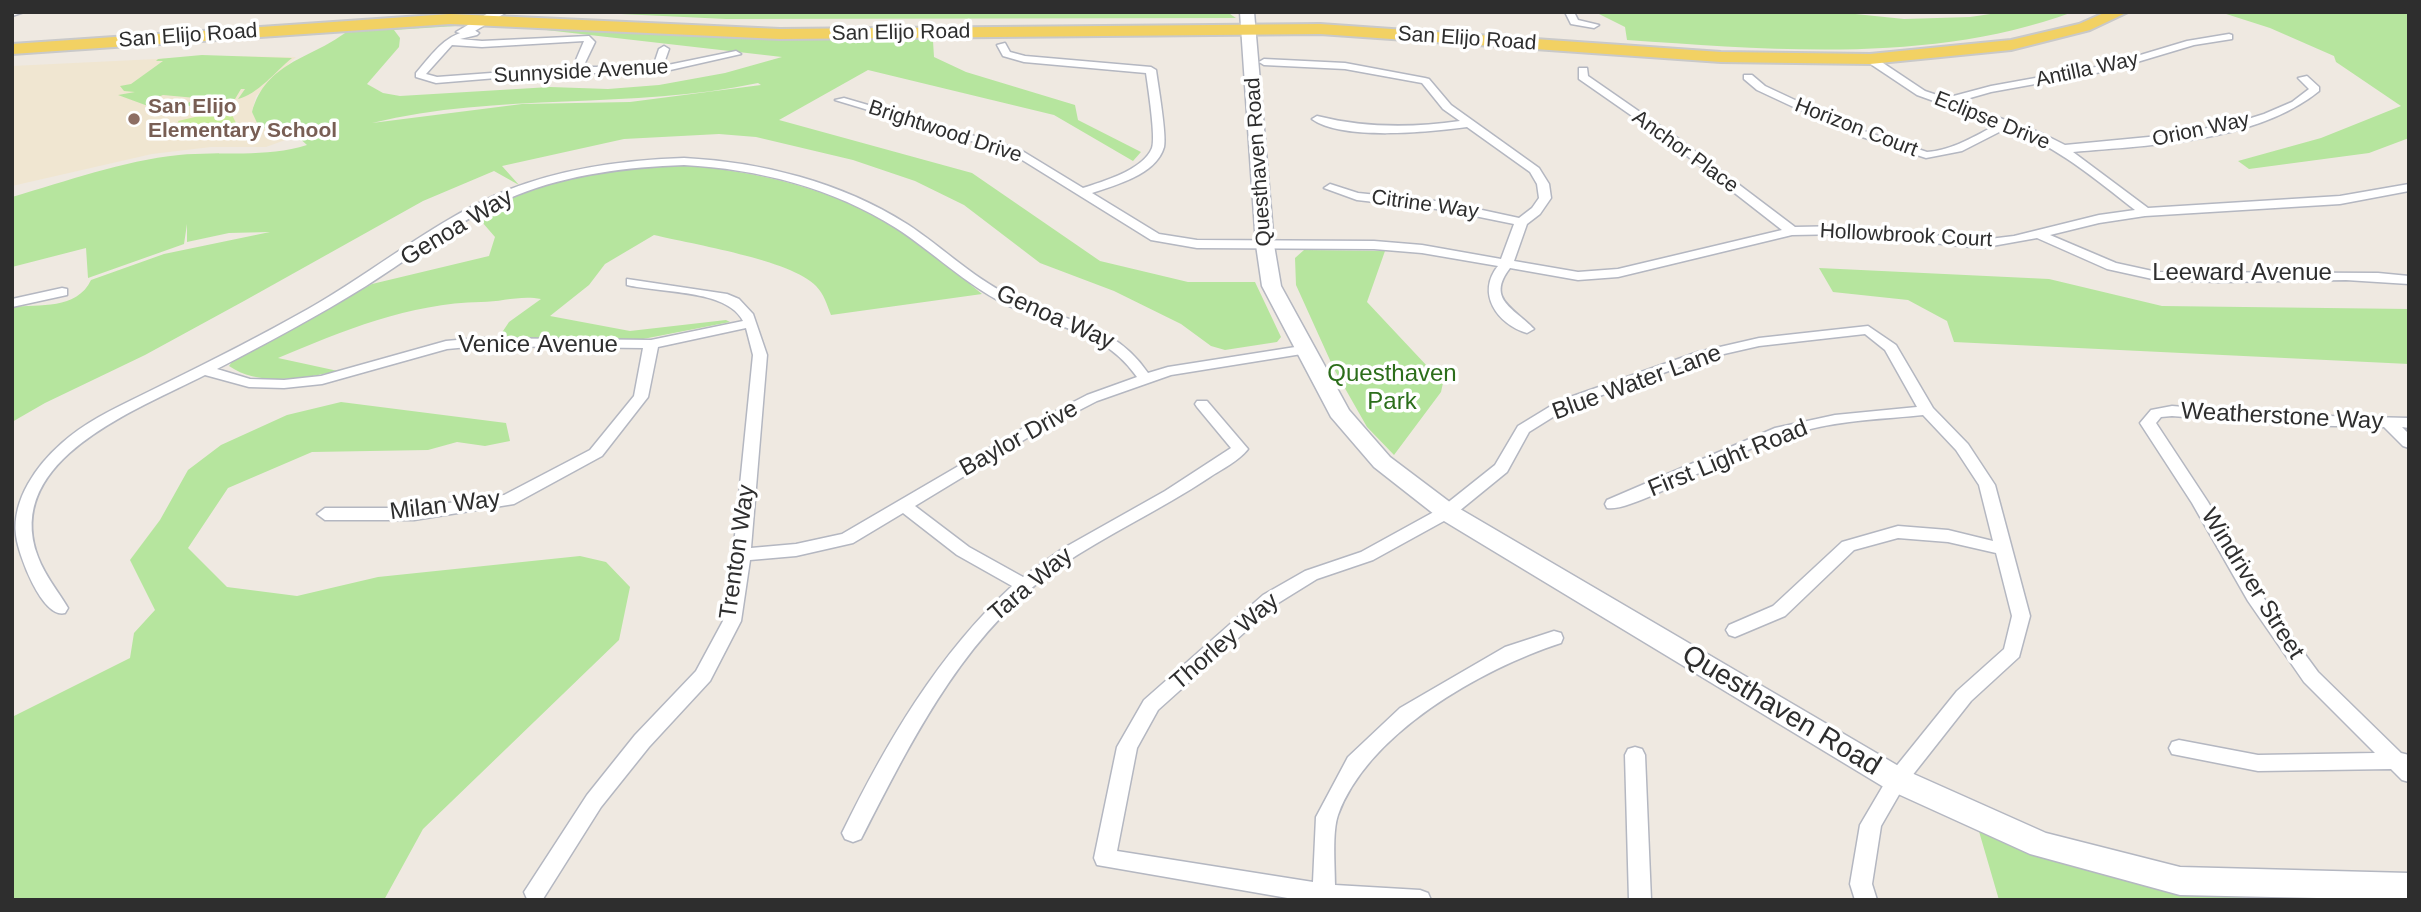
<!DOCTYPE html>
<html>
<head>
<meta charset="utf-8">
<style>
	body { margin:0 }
	#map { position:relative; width:2421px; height:912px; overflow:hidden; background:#efe9e1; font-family:Helvetica,sans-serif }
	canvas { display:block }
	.frame { position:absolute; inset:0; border:14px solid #2e2e2e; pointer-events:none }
</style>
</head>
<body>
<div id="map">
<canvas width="2421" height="912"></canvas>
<div class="frame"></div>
</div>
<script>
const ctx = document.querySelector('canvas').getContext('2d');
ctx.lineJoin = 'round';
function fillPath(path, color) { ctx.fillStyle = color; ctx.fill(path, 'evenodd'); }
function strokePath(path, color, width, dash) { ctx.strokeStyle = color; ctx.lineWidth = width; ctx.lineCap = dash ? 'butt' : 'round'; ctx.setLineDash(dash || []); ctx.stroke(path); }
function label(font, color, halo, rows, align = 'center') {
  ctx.font = font + ' Helvetica,sans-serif'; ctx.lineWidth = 7; ctx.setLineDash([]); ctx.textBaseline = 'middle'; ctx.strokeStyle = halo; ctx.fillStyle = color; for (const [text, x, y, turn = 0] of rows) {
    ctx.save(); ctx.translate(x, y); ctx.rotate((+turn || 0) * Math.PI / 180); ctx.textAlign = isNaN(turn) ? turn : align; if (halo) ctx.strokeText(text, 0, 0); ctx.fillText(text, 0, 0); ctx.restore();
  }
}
fillPath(new Path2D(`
	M218 56 296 57 256 96 252 112 259 125 288 139 266 147H211L152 154 12 186V66Z`), '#f0e6d1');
fillPath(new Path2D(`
	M579 12H1227L1236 18 726 19Z
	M1595 12H1836L1904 19 1970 17 2004 12H2073C1931 64 1775 50 1627 40L1625 27Z
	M2220 12H2409V138L2369 153 2249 169 2238 161 2321 138 2401 106 2336 62 2334 56 2270 28Z
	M447 23 456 26 394 30 400 38 399 47 367 84 383 93 400 96 550 87 608 89 659 85 725 73 782 57 511 26 794 40 1015 35 933 41 934 57 966 72 1075 105 1078 120 1141 152 1133 161 1054 115 868 70 779 120 972 173 1100 261 1188 282H1255L1281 337 1277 342 1225 350 1211 346 1181 324 1114 291 1040 263 964 205 915 181 853 160 756 137 719 134 624 139 502 166 519 185 494 171 423 201 244 301 145 355 45 403 12 422V307C39 304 77 310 91 280L164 254 270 232 229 233 187 242V224L184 244 88 278 86 248 12 267V197C67 181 122 161 179 155 221 151 266 158 307 145L297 136 288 139 258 125 252 112C266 62 310 59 345 33L344 30ZM758 83 761 85 630 102 522 104 372 123C499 92 632 110 758 83Z
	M202 55 292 58C276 71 257 95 238 99L245 89H241L235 99 182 107 196 98 163 95 148 101 161 106H148L118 95 135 92 124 91 120 86 131 84 163 61H156L158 59Z
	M681 165C758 171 836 189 901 231 930 249 956 273 982 294L831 315C827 305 824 294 816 286 792 260 691 244 654 235L605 264 589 285 550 316 630 331 726 320 730 322 638 340 499 337 509 322 541 299C520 295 502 302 481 302 410 303 342 331 278 358L338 371C305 378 259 387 229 366L234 359 372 284 489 256 495 237 482 222 487 210C546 179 615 167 681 165Z
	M1304 250 1385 251 1367 302 1443 383 1441 392 1394 455 1367 427 1334 369 1296 285 1295 258Z
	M1819 268 2049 279 2162 306 2409 309V364L1954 342 1947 321 1908 300 1833 292Z
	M341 402 506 423 510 441 485 446 457 442 428 450 312 452 228 488 188 548 227 587 297 596 378 577 580 556 606 562 630 587 619 640 423 829 384 900H12V717L130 658 134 633 155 610 130 560 160 520 188 470 221 445 287 415Z
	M1978 828 2118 874 2257 900H1999Z`), '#b6e59e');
fillPath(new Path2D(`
	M229 109 238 127 212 133 209 127 183 133 178 121Z`), '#c9ec9a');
const street = new Path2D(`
	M12 12H24L12 16Z
	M1565 12H1574L1578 20 1599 25 1594 28 1571 24Z
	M474 30 479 33 477 35 460 39 482 41 589 36 595 42 583 67H653L659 49 664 46 669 49 663 66 736 51 741 54 657 73H557L436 83 416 77V73C433 53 447 32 474 30ZM584 41 573 67 437 77 426 74 452 45 482 47Z
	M2229 34 2232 35V39L2194 45 2107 71 1991 92 1956 102 2041 133 2065 145 2159 136 2232 124 2264 114 2292 102 2309 89 2298 78 2307 76 2319 87V91C2256 142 2152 145 2073 152L2148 208 2340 196 2409 184V191L2340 204 2145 216 2099 223 2050 235 2116 263 2157 272 2378 273 2409 276V284L2346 280 2220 282 2157 280 2107 269 2037 238 1981 248 1846 234 1792 235 1618 277 1578 280 1510 268C1485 300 1516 309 1534 329L1527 333C1497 324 1476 293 1498 266L1422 253 1374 249 1197 248 1151 240 1011 153 835 100 844 98 1019 149 1083 188C1104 181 1143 170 1152 148 1156 138 1148 87 1146 73L1024 62 1003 56 997 45 1005 43 1010 52 1025 56 1151 67 1156 70C1158 85 1167 136 1164 147 1156 175 1115 185 1092 193L1159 234 1197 240 1374 241 1422 245 1501 259 1514 224 1445 210 1357 200 1324 188 1330 184 1358 193 1445 202 1519 218 1532 208 1539 198 1537 184 1530 172 1467 127C1430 132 1342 141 1312 119L1317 116C1365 128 1411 128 1460 121L1443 109 1422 83 1345 69 1264 65 1259 62 1264 59 1345 63 1425 78 1429 79 1451 105 1539 168 1549 184 1551 198 1540 214 1527 224 1514 261 1578 272 1618 269 1782 230 1668 141 1579 79V68H1587L1588 76 1676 137 1795 227 1846 226 1981 240 2014 236 2099 215 2135 210C2094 178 2057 146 2007 128L1962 151 1926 158 1847 132 1757 90 1744 79V75H1752L1765 86 1855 128 1927 152C1953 150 1975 136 1998 124L1917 95 1866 61V57H1874L1925 91 1946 98 1991 86 2107 65 2187 41Z
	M684 158C761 162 841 182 907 224 944 248 976 281 1017 299 1067 323 1114 323 1148 373L1168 367 1308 345 1315 349 1308 353 1171 375 1097 401 1037 432 915 506 969 547 1023 577 1062 549 1165 491 1231 448 1197 407 1195 404 1197 401H1207L1248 449C1239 461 1222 469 1210 477 1161 510 1107 534 1059 567 964 633 912 740 861 839L853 842 845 839 842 833C886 743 938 654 1012 586L957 555 903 513 853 543 796 556 750 560 741 621 710 681 649 747 601 807 543 899H527L524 892 587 795 635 735 696 671 723 621 733 555 753 355 746 328 658 347 648 397 602 456 514 504 414 520H325L317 514 325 508H414L504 495 590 450 634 396 643 348 479 346 447 349 322 384 284 388 249 387 205 375C139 409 1 459 38 557 45 576 58 591 68 608L65 613C42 619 18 554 16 535 12 499 37 465 62 443 91 417 127 403 162 385 211 361 260 336 308 309 375 271 436 219 508 190 564 168 624 160 684 158ZM684 165C758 169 833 188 896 228 933 252 965 284 1005 304 1054 329 1103 328 1137 377L1087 395 1027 426 842 534 796 544 751 548 767 355 753 314 739 299 727 294 627 279V285C659 293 727 289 743 321L651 340 479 338 446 341 321 376 284 380 250 379 217 369C267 343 318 316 366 286 415 255 462 217 517 195 570 174 627 167 684 165Z
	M62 288 67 289V295L12 307V299Z
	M1868 326 1896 345 1933 408 1968 444 1995 485 2030 616 2019 657 1971 701 1904 786 1881 826 1872 884 1877 900H1855L1850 884 1860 825 1890 774 1957 691 2004 649 2012 616 1996 553 1948 542 1898 538 1854 550 1785 616 1735 637 1729 635 1726 630 1729 625 1773 606 1842 542 1898 526 1948 530 1993 541 1979 485 1956 450 1923 415C1884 419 1844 420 1806 430 1769 439 1735 455 1701 472 1683 481 1624 512 1607 508L1605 504 1607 500 1775 428 1835 415 1917 407 1885 350 1865 334 1759 346 1702 359 1569 407 1529 432 1507 472 1453 516 1373 560 1317 579 1275 605 1158 710 1137 748 1117 851 1313 882 1316 817 1348 757 1400 708 1505 647 1554 631 1561 633 1563 638 1561 643C1481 669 1368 733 1338 815 1332 832 1335 866 1335 885L1420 890 1428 893 1431 900H1299L1097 865 1094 858 1117 747 1144 700 1263 595 1305 571 1361 552 1441 508 1495 465 1518 426 1559 401 1698 352 1759 338Z
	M2172 406 2287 415 2409 418V428L2402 427 2409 434V448L2403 446 2384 427 2287 425 2172 416 2161 417 2156 423 2208 502 2260 593 2318 672 2401 753 2409 755V782L2402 780 2391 769 2258 771 2172 754 2169 748 2172 742 2179 740 2258 755 2375 753 2304 682 2248 601 2192 503 2140 423 2151 410Z
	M1635 747 1642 749 1645 755 1651 900H1629L1625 755 1628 749Z`);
const secondary = new Path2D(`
	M490 12H507L468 35 456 32Z
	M1240 12H1254L1274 245 1281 286 1349 410 1390 457 1455 506 1907 771 2046 833 2180 867 2409 873V900L2180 895 2030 854 1887 789 1439 518 1374 467 1331 417 1262 286 1256 245Z`);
const primary = new Path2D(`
	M2106 12H2128L2090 30 2011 50 1870 64 1721 62 1320 34 780 39 450 24 12 54V44L450 14 780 29 1320 24 1721 52 1870 54 2011 40 2079 24Z`);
strokePath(street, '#b4b7c1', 3);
strokePath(secondary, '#b4b7c1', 3);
strokePath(primary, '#c9c9c9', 4);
fillPath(street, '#fff');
fillPath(secondary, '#fff');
fillPath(primary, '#f2d163');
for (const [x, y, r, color] of [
	[134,119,7,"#8d6e63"]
]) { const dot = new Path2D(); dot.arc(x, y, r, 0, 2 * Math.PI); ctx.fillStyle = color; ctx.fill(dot); strokePath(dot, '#fff', 2.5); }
label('21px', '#2e2e2e', '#fff', [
	["San Elijo Road",901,33,-1],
	["San Elijo Road",188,36,-4],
	["San Elijo Road",1467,39,4],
	["Antilla Way",2087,70,-12],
	["Sunnyside Avenue",581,72,-3],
	["Eclipse Drive",1992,121,22],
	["Horizon Court",1856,128,21],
	["Orion Way",2201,130,-12],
	["Brightwood Drive",945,132,18],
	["Anchor Place",1685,152,36],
	["Questhaven Road",1259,162,-94],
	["Citrine Way",1425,205,8],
	["Hollowbrook Court",1906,236,3]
]);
label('bold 21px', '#785e54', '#fff', [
	["San Elijo",148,107],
	["Elementary School",148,131]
], 'left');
label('24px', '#2e2e2e', '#fff', [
	["Genoa Way",457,228,-31],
	["Leeward Avenue",2242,273],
	["Genoa Way",1055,318,24],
	["Venice Avenue",538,345],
	["Blue Water Lane",1637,383,-20],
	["Weatherstone Way",2282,417,3],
	["Baylor Drive",1019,439,-29],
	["First Light Road",1728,459,-22],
	["Milan Way",445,506,-7],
	["Trenton Way",738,552,-82],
	["Windriver Street",2252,584,58],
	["Tara Way",1031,585,-40],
	["Thorley Way",1225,642,-41]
]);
label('24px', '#2c6e1b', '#fff', [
	["Questhaven",1392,374],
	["Park",1392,402]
]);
label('28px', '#2e2e2e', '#fff', [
	["Questhaven Road",1781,711,31]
]);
</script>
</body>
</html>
